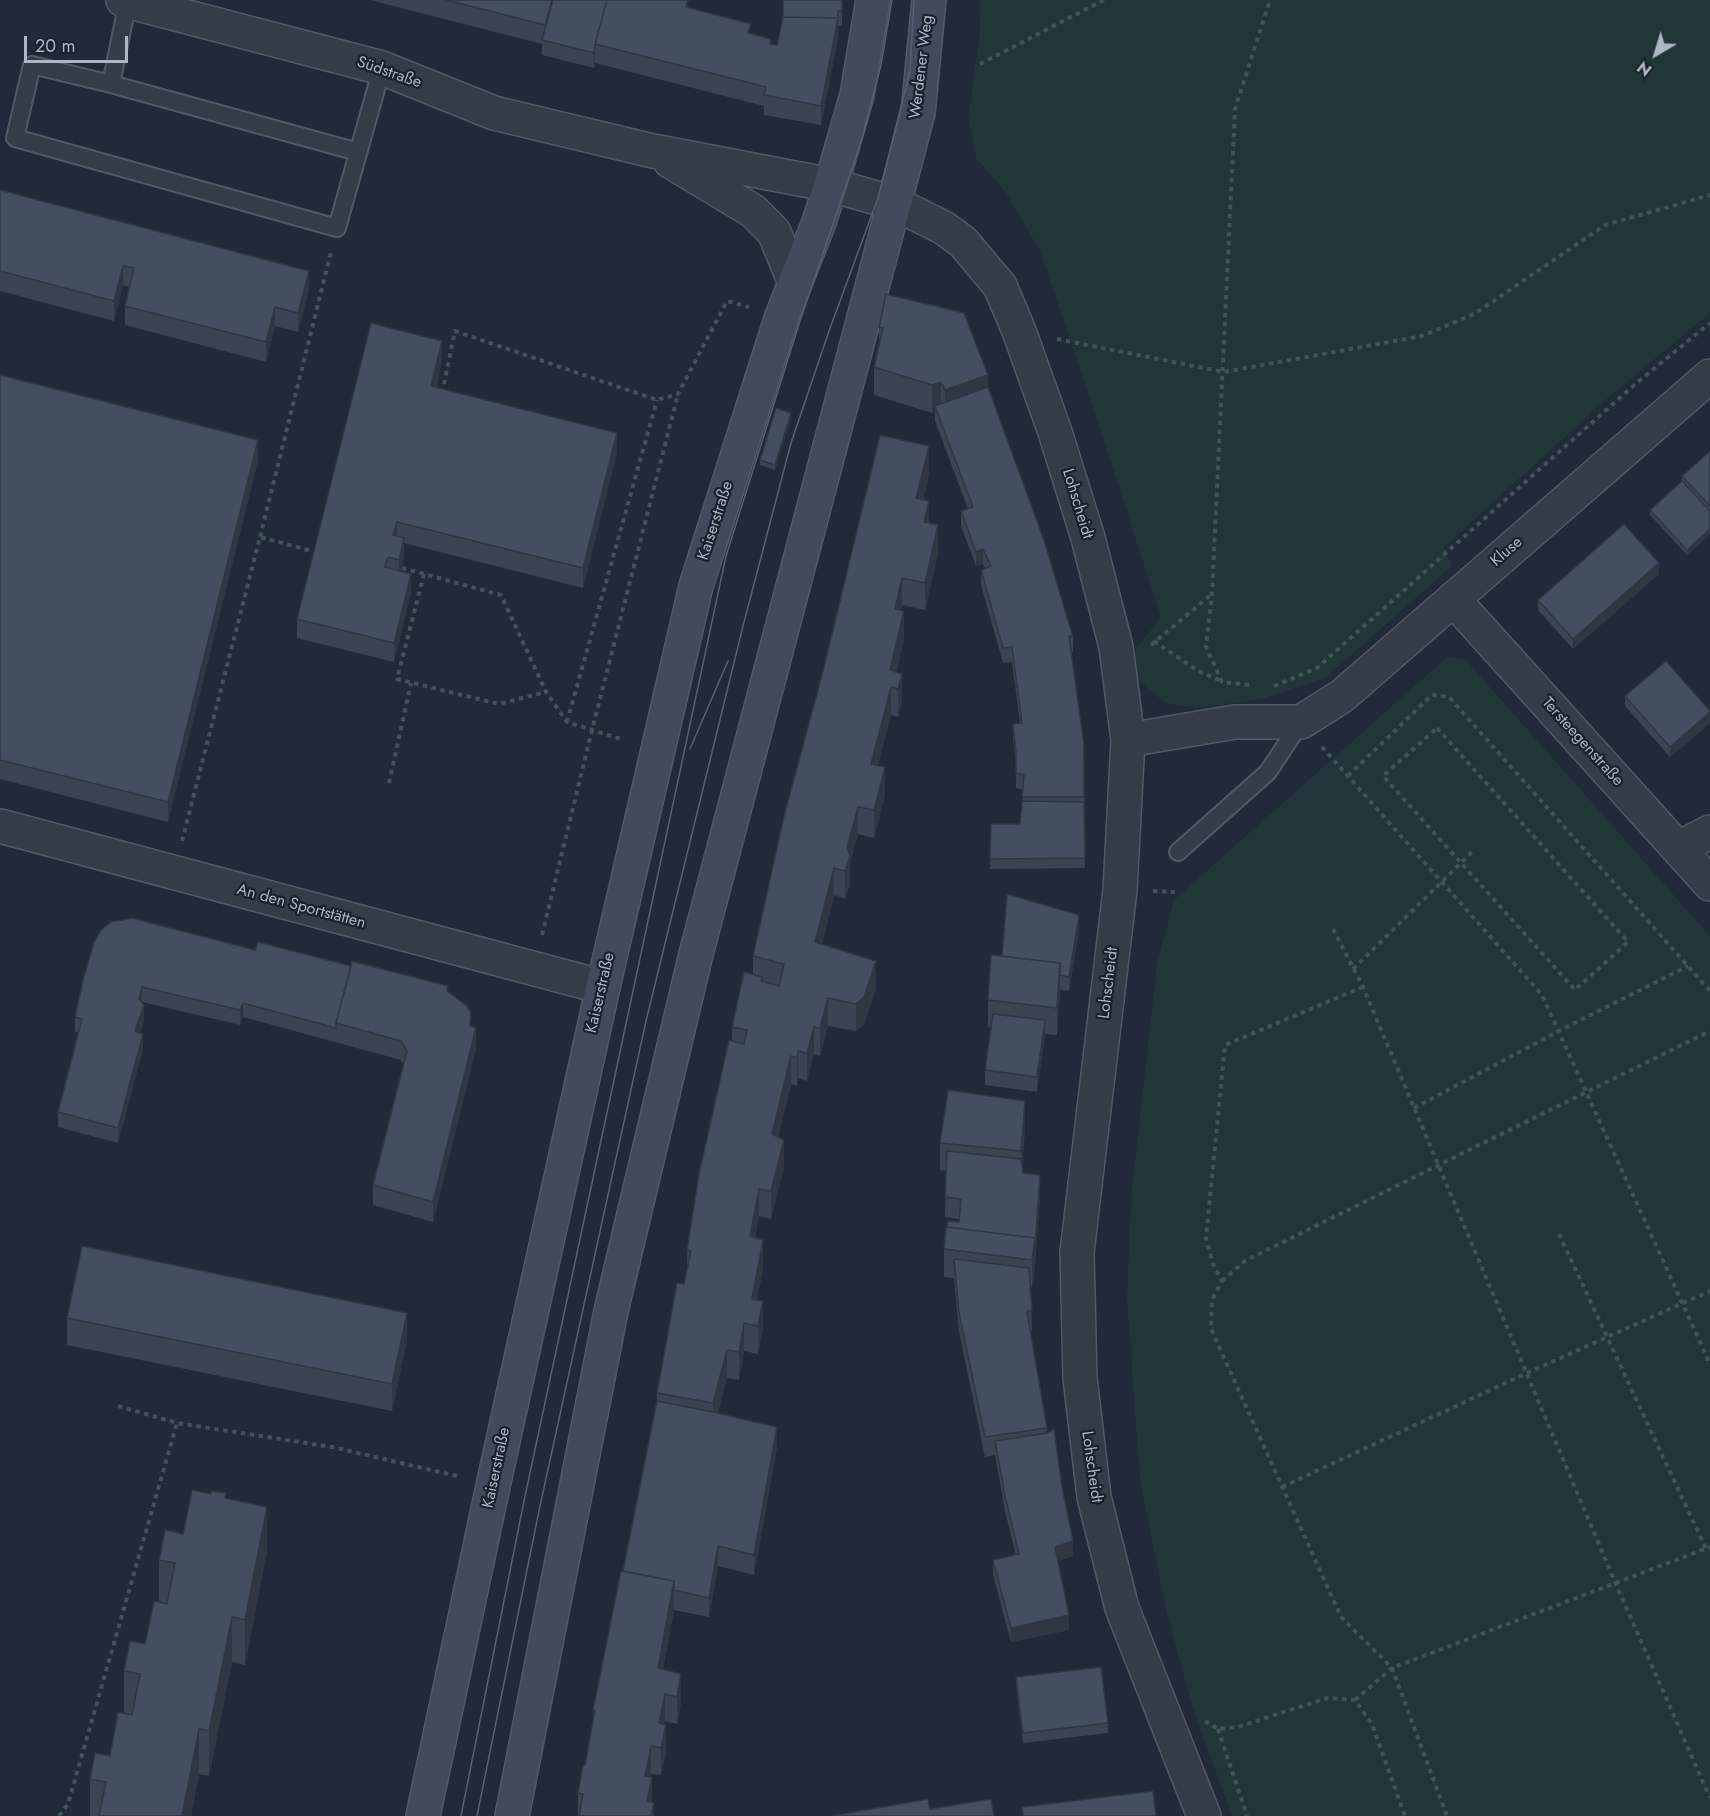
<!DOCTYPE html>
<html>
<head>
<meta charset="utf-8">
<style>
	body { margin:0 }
	#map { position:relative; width:1710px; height:1816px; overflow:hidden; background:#202a38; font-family:Jost,sans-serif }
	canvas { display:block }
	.north { position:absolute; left:1626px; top:24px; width:60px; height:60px; -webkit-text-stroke:4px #19212d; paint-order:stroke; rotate:218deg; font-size:16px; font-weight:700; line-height:24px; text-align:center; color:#aeb6c5 }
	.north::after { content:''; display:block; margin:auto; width:21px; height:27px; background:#aeb6c5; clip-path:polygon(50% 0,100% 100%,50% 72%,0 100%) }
	.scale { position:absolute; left:24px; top:36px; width:104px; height:27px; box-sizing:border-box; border:3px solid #aeb6c5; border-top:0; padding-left:8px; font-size:18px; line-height:21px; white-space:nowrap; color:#aeb6c5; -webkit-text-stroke:4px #19212d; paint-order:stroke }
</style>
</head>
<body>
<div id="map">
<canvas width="1710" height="1816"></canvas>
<div class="north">N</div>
<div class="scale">20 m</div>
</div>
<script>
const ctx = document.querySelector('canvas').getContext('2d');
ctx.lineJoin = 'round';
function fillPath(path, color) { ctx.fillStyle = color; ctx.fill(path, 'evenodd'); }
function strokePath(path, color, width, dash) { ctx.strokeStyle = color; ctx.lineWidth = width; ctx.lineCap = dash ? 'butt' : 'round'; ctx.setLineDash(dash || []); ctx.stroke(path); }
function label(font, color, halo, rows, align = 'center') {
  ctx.font = font + ' Jost,sans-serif'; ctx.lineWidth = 4.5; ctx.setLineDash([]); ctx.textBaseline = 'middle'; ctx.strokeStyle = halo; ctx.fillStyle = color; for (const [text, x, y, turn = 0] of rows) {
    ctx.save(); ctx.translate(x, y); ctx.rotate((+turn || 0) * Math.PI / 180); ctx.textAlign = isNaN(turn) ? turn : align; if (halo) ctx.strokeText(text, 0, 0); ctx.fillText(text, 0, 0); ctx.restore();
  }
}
fillPath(new Path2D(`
	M979 0H1710V313L1609 397 1444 547 1452 566 1325 678 1262 699 1196 708 1165 703 1140 681 1131 656 1161 617 1082 374 1039 249 1006 193 976 158 968 119 980 32Z
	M1447 657 1466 660 1710 936V1816H1232L1193 1709 1167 1614 1140 1481 1127 1298 1131 1198 1157 964 1174 900Z`), '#223639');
const lane = new Path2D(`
	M111 84 128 1
	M358 152 111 84 32 65 15 138 337 228 382 68
	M1178 852 1268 772 1301 722`);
const street = new Path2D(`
	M123 0 382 68 494 113 653 151 831 185 894 203 944 228 963 242 1000 286 1019 331 1055 432 1088 538 1116 647 1128 740 1120 890 1077 1252 1080 1378 1094 1497 1122 1608 1204 1816
	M670 161 753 211 774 232 795 283
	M1453 599 1710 884
	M1128 740 1235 722H1301L1342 696 1710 376
	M0 826 603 987
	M1679 848 1710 832`);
const secondary = new Path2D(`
	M423 1816 493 1486 603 987 696 586 782 316 818 225 831 185 857 95 873 0
	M512 1816 611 1311 696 954 918 113 929 0`);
strokePath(lane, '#515966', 20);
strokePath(street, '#515966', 36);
strokePath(secondary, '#515966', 36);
strokePath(new Path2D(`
	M980 64 1104 0
	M1057 339 1224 372 1422 336 1476 313 1605 225 1710 195
	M442 393 455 331 657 400 678 394 727 301 749 307
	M260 537 331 252
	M402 568 501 595 546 692 567 722 624 740
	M424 574 397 679 499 704 546 692
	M1154 641 1198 671 1221 681
	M1151 645 1212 594
	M1249 685 1222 682 1206 647 1212 593 1235 109 1270 0
	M1274 686 1317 668 1633 386 1710 323
	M567 722 657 400
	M1437 728 1628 942 1575 990 1383 776Z
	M1322 747 1542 995 1710 1364
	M1348 776 1432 695 1449 697 1710 991
	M389 783 411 683
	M182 841 260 537 312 551
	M1153 891 1175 892
	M1333 929 1363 987 1615 1582 1710 1798
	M542 935 592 730 678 394
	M1353 969 1474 850
	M1363 987 1225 1045 1206 1238 1213 1264 1222 1281 1212 1300 1211 1329 1341 1617 1392 1668 1447 1816
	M1414 1108 1559 1031 1688 966
	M1559 1234 1706 1549
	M1222 1281 1245 1261 1710 1031
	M118 1406 177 1423 332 1447 461 1477
	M1282 1487 1527 1373 1710 1291
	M1355 1700 1392 1668 1710 1547
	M1205 1721 1218 1729 1238 1727 1327 1698 1355 1700 1372 1724 1405 1816
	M1218 1729 1247 1816
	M59 1816 68 1804 177 1423`), '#405356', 4, [4.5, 4.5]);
strokePath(lane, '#343c48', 16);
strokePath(street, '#343c48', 33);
strokePath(secondary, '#424b5b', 33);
strokePath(new Path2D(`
	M690 749 728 661
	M461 1816 524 1501 726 556 800 321 861 142 881 65 892 0
	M477 1816 540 1506 646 1021 743 626 791 443 829 331 878 198 910 71 914 0`), '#566070', 1.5);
fillPath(new Path2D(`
	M370 0H687L688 8 751 34 771 44 777 45 842 0V26H838V38L821 125 764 115V106L595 63 594 68 542 55V44Z
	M0 190 309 290 298 332 275 326 266 362 125 325V306L129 287 123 285 114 321 0 291Z
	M886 294 988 387 1073 637V652H1071L1084 745 1085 868 990 869 991 824H1020L1023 790 1016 788V764L1013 739V724L1020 723 1012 662 1003 663 981 585V570L985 568 983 564 976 566 961 526V511L968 509 935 421V411L932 413 874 395V367L879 346V327Z
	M442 361 436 388 617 452 583 588 404 543V558L401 571 411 593 394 662 297 638V619Z
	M0 375 258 460 168 822 0 779Z
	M791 418 775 470 760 465V460Z
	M1710 451V534L1687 555 1650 515V510L1682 481V476Z
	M929 474 923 500 938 553 925 610 902 605 901 610 904 639 896 672 902 701 898 717 891 715 878 765 885 795 874 838 858 834 850 863V884L845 899 834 895 822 944 876 989 864 1024 856 1031 828 1026 820 1056 814 1054 807 1081 798 1078 797 1086 791 1084 778 1137 784 1167 771 1219 759 1216 755 1238 763 1268 757 1300 763 1329 758 1354 744 1351 739 1380 727 1378 718 1413 777 1447 754 1575 718 1566 709 1617 674 1610 663 1669 681 1702 677 1724 665 1721 664 1725 666 1753 661 1775 651 1774 652 1802 654 1816H578V1793L585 1765 593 1723V1710L623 1571 657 1401V1393L687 1273V1250L732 1041V1027L753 975V956Z
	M1659 574 1573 649 1538 610V600Z
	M1625 696 1710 711V723L1670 757 1625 706Z
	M1079 930 1069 991 1060 990 1057 1035 1045 1034 1037 1092 985 1085V1070L991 1028 988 1027V1000L1002 956Z
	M255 950 448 991 471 1026 476 1048 433 1222 373 1205V1185L403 1064 401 1060 243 1017 240 1025 142 1002 144 1020 140 1033 143 1049 118 1143 58 1127V1112L78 1032H75V1017L83 980Z
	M1025 1129 1022 1167 1023 1173 1040 1194 1035 1266 1032 1287H1031L1032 1331H1030L1047 1433 1062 1487 1073 1556 1058 1561 1069 1630 1011 1642 993 1575V1560L1016 1555 1005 1511 995 1455 985 1457 959 1332 954 1278 944 1277V1249L959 1222V1219L945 1217 946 1171 940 1170V1143Z
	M67 1318 407 1340 392 1411 67 1345Z
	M226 1498 267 1551 245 1665 232 1662 209 1776 199 1774 191 1816H90V1779L110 1756 124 1714V1671L145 1644 159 1603V1560L183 1534Z
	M1016 1677 1108 1723V1733L1023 1743 1016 1687Z`), '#3a4453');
fillPath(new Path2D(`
	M552 0H557L545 41V25Z
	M838 18V38L821 125V106Z
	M595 49V63L594 68V53Z
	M123 266V285L114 321V301Z
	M309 271V290L298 332V313Z
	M275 307V326L266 362V342Z
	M442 341V361L431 406V386Z
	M988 375V402L945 418V390Z
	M941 382V410L935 406V411L932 413V385Z
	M791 413V418L775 470V465Z
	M617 433V452L583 588V568Z
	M258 440V460L168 822V802Z
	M929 446V474L916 526V498Z
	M929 501V529L924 522Z
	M397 522V541L393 535Z
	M938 525V553L925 610V583Z
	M1710 529V534L1687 555V550Z
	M404 538V558L399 580V560Z
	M983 549V564L976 566V552Z
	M1659 563V574L1573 649V639Z
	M411 574V593L394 662V643Z
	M902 578V605L895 637V609Z
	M904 611V639L893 688 891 687V715L871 791V764L890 670Z
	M902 674V701L898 717V689Z
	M1710 712V723L1670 757V747Z
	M885 767V795L874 838V810Z
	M858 807V834L850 863V884L845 899V871L847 848Z
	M834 868V895L815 969V942Z
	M1079 915V930L1069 991V977Z
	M876 961V989L864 1024 856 1031V1004Z
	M1060 963V991L1057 1035V1008Z
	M142 987V1002L139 1014V999Z
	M828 998V1026L820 1056V1028Z
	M243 1003V1017L240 1025V1010Z
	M144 1005V1020L135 1046V1031Z
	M1045 1020V1034L1037 1092V1077Z
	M814 1027V1054L807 1081V1053Z
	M476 1028V1048L433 1222V1202Z
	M143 1034V1049L118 1143V1128Z
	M798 1051V1078L797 1086V1058Z
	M791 1056V1084L772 1162V1134Z
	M1025 1101V1129L1021 1178V1151Z
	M784 1140V1167L771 1219V1191Z
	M1040 1175V1194L1035 1266 1032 1287V1260Z
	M759 1189V1216L750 1264V1236Z
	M763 1240V1268L752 1326V1299Z
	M763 1301V1329L758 1354V1326Z
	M407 1313V1340L392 1411V1384Z
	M744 1323V1351L739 1380V1352Z
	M727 1350V1378L713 1431V1403Z
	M777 1427V1447L754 1575V1555Z
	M267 1507V1551L245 1665V1620Z
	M1073 1541V1556L1055 1562V1547Z
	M718 1546V1566L709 1617V1598Z
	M674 1581V1609L658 1696V1668Z
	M1069 1615V1630L1011 1642V1628Z
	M232 1617V1662L209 1776V1731Z
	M681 1674V1702L677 1724V1697Z
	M665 1694V1721L660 1747 659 1723Z
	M666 1725V1753L661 1775V1748Z
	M199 1729V1774L191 1816H182Z
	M651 1746V1774L645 1804V1776Z
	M652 1777V1805L647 1801Z`), '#2f3743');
const building = new Path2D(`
	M446 0H552L545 25Z
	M553 0H607L595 44 594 53 542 40Z
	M607 0H688L686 7 751 24 748 33 771 39 770 44 777 45 783 17 838 18 821 106 764 95 766 87 595 44Z
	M783 0H842V11H838V18L783 17Z
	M0 190 309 271 298 313 275 307 266 342 125 306 134 268 123 266 114 301 0 271Z
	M886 294 964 313 988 375 945 390 941 382 932 385 874 367 883 328 879 327Z
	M371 323 442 341 431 386 617 433 583 568 397 522 393 535 404 538 402 548 399 560 388 557 385 567 411 574 394 643 297 619Z
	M0 375 258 440 168 802 0 760Z
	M988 387 1044 540 1073 637 1069 636 1084 745V797H1022L1024 775 1016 773V753L1013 724 1022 723 1012 647 1003 648 981 570 991 566 983 549 976 552 961 511 973 507 935 406Z
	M776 408 791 413 775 465 760 460Z
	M880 435 929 446 916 498 929 501 924 522 938 525 925 583 902 578 895 609 904 611 890 670 902 674 898 689 891 687 871 764 885 767 874 810 858 807 847 848 850 856 845 871 834 868 815 942 876 961 864 997 856 1004 828 998 820 1028 814 1027 807 1053 798 1051 797 1058 791 1056 772 1134 784 1140 771 1191 759 1189 750 1236 763 1240 752 1299 763 1301 758 1326 744 1323 739 1352 727 1350 713 1403 657 1393 677 1283 684 1284 691 1251 687 1250 699 1174 729 1040 744 1044 747 1030 732 1027 744 972 762 977 761 981 779 986 784 964 753 956 784 816 823 671Z
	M1710 451V506L1682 476Z
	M1682 481 1710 511V529L1687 550 1650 510Z
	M1624 524 1659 563 1573 639 1538 600Z
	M1666 661 1710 711V712L1670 747 1625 696Z
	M1022 801 1084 802 1085 858 990 859 991 824H1020Z
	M1007 894 1079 915 1069 977 1060 975V963L1002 956Z
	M132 918 255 950 258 942 351 966 336 1023V1028L243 1003 240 1010 142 987 139 999 144 1005 135 1031 143 1034 118 1128 58 1112 82 1019 75 1017 83 980 94 942 101 930 111 922Z
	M991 955 1060 963 1057 1008 988 1000Z
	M352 961 448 986 447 991 467 1006 471 1013 470 1026 476 1028 433 1202 373 1185 407 1051 401 1041 336 1023Z
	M993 1014 1045 1020 1037 1077 985 1070Z
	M948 1090 1025 1101 1021 1151 940 1143Z
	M947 1151 1021 1159 1023 1173 1040 1175 1035 1246V1238L947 1227 948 1221 959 1222 961 1199 945 1197Z
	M946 1227 1035 1238 1032 1260 944 1249Z
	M82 1246 407 1313 392 1384 67 1318Z
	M954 1259 1029 1268 1032 1311H1027L1047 1428 985 1437 959 1313Z
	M657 1401 713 1412 777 1427 754 1555 718 1546 709 1598 674 1590V1581L623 1571Z
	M1054 1429 1062 1487 1073 1541 1055 1547 1069 1615 1011 1628 993 1560 1019 1554 1005 1496 995 1441 1047 1433Z
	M192 1490 211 1494 212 1491 226 1493 225 1498 267 1507 245 1620 232 1617 209 1731 199 1729 182 1816H99L106 1782 90 1779 95 1753 110 1756 118 1712 132 1715 140 1674 124 1671 130 1641 145 1644 154 1601 167 1604 175 1563 159 1560 165 1530 183 1534Z
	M621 1571 674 1581 658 1668 681 1674 677 1697 665 1694 659 1723 666 1725 661 1748 651 1746 645 1776 652 1777 647 1801 654 1803 651 1816H579L583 1794 578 1793 583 1765H585L595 1710H593Z
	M1101 1667 1108 1723 1023 1733 1016 1677Z
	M1153 1791 1156 1816H1023L1022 1807Z
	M928 1799 930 1809 991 1799 994 1816H831Z`);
fillPath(building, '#434f60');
strokePath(building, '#2f3743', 1.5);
label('16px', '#aeb6c5', '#19212d', [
	["Werdener Weg",922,67,-83],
	["Südstraße",389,73,19],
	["Lohscheidt",1077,504,73],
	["Kaiserstraße",716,521,-72],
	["Kluse",1507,552,-41],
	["Tersteegenstraße",1582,742,48],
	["An den Sportstätten",301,907,15],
	["Lohscheidt",1109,983,-83],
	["Kaiserstraße",601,993,-77],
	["Lohscheidt",1091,1467,82],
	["Kaiserstraße",497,1468,-78]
]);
</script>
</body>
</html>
